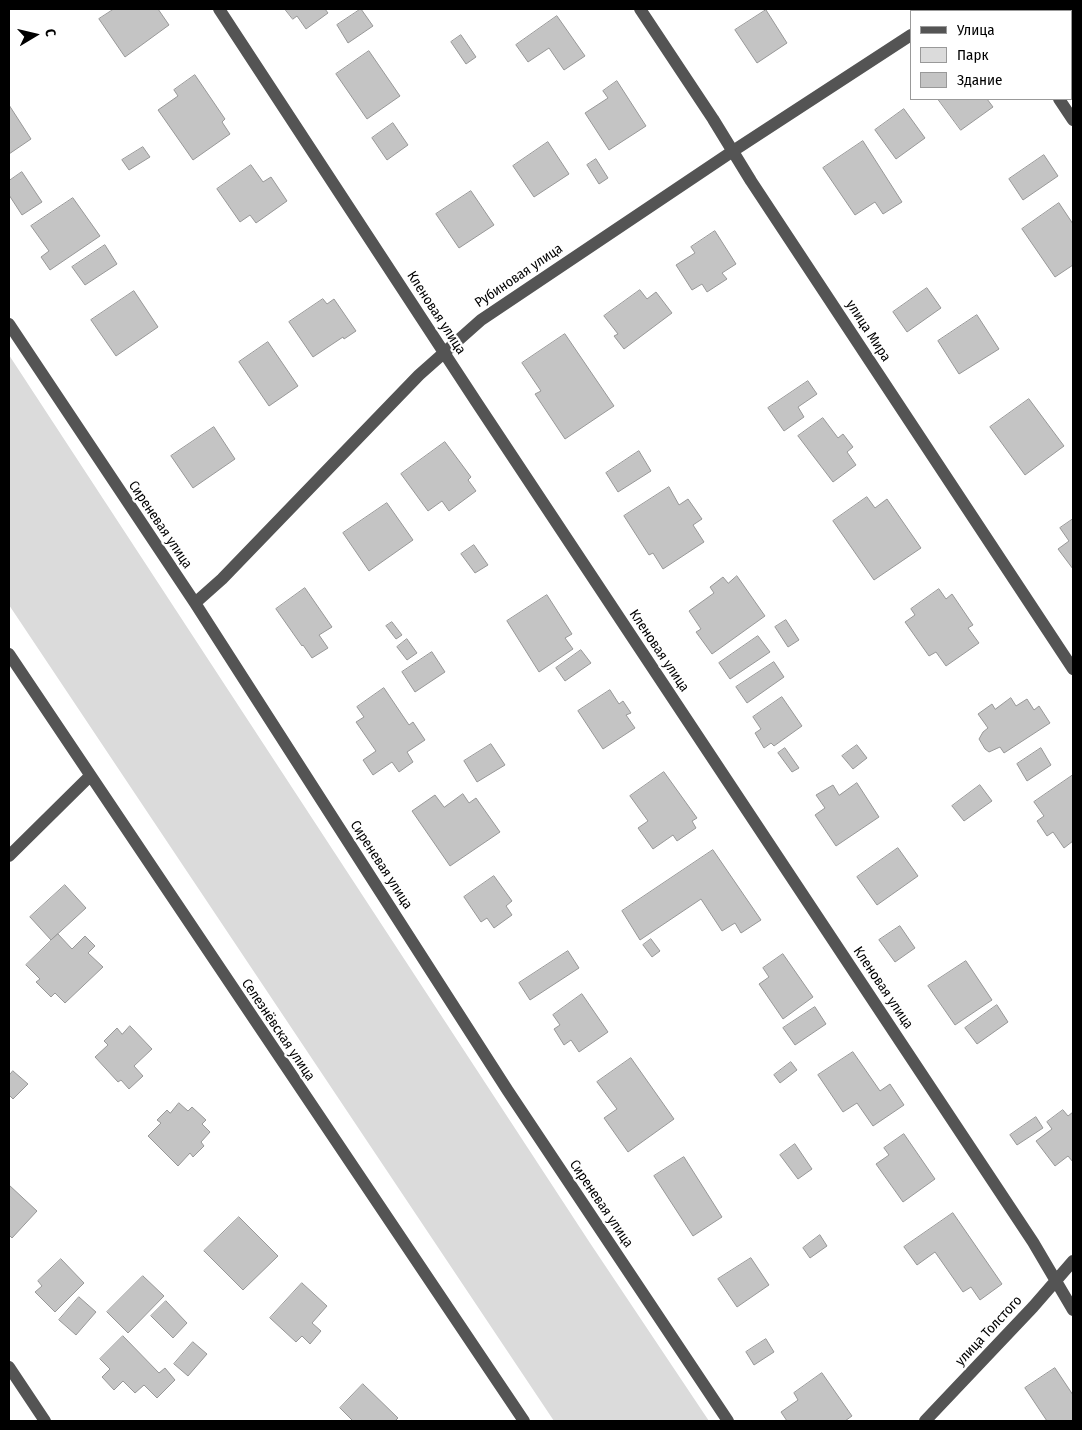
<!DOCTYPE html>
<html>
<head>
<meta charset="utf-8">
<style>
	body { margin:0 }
	#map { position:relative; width:1082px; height:1430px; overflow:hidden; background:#fff; font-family:"Fira Sans Condensed",sans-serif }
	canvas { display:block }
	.frame { position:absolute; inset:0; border:10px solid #000; pointer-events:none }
	.legend { position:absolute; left:910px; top:10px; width:162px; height:90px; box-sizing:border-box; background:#fff; border:1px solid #999; margin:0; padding:6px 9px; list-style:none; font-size:15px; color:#000 }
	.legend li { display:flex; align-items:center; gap:10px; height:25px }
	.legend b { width:25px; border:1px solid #999 }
	.north { position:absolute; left:10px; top:10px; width:50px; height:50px; -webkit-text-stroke:4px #fff; paint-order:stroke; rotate:81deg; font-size:14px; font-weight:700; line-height:20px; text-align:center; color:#000 }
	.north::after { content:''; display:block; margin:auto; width:18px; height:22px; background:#000; clip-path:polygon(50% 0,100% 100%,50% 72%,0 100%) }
</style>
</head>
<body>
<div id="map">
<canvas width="1082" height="1430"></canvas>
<div class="frame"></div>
<ul class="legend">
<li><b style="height:6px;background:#545454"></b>Улица</li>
<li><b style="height:14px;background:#dbdbdb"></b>Парк</li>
<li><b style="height:14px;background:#c4c4c4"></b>Здание</li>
</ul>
<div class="north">С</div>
</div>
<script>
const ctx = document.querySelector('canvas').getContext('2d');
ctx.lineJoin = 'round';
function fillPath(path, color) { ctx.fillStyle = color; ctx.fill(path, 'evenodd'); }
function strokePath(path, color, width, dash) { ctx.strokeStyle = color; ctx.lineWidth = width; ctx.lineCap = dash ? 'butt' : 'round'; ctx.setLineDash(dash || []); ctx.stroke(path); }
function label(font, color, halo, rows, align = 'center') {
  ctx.font = font + ' "Fira Sans Condensed",sans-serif'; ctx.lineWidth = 4.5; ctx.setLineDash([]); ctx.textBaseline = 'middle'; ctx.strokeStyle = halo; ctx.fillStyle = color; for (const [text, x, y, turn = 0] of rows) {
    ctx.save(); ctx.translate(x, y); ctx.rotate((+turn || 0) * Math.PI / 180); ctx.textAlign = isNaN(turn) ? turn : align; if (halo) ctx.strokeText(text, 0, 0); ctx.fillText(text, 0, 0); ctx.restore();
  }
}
fillPath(new Path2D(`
	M9 355 590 1243 709 1421H554L9 605Z`), '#dbdbdb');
const building = new Path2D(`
	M114 9H158L169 25 125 57 99 19Z
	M285 9H325L328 13 306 29 297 16 293 19Z
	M361 9 373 26 348 43 337 25Z
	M766 10 787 43 757 63 735 30Z
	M557 16 585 56 564 70 549 48 528 62 516 45Z
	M461 35 476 57 466 64 451 42Z
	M369 51 400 96 367 119 336 74Z
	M195 75 225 119 222 122 230 134 193 160 158 110 178 96 174 90Z
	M617 81 646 126 609 150 585 113 608 98 603 91Z
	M938 99H987L993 107 961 130Z
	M9 105 31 139 9 154Z
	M904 109 925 138 896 159 875 130Z
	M393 123 408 145 387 160 372 138Z
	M863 141 902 202 883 214 875 202 855 215 823 168Z
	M548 142 569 174 534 197 513 166Z
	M143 147 150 157 129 170 122 160Z
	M1044 155 1058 176 1023 200 1009 179Z
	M596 159 608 178 599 184 587 165Z
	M251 165 263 182 271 177 287 201 256 223 250 215 240 222 217 189Z
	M22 172 42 202 22 215 9 195V181Z
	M471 191 494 225 459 248 436 214Z
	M73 198 100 236 50 270 41 257 49 251 31 226Z
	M1059 203 1073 224V265L1055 277 1022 229Z
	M715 231 736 264 722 273 727 279 707 292 702 284 692 290 676 265 695 253 691 247Z
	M105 245 117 264 85 285 72 267Z
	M927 288 941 308 907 332 893 312Z
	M640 290 647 299 656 292 672 313 624 349 614 336 618 334 604 316Z
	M134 291 158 327 116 356 91 320Z
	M323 299 327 304 334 299 356 331 344 339 343 337 313 357 289 322Z
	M977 315 999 349 959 374 938 341Z
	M565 334 614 406 565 439 535 394 541 391 522 363Z
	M268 342 298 386 269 406 239 362Z
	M808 381 817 394 798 407 804 417 784 431 768 408Z
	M1029 399 1064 446 1025 475 990 427Z
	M823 418 838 438 843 434 853 447 847 452 856 465 833 482 798 436Z
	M214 427 235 459 193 488 171 456Z
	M445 442 471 477 468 480 476 491 449 511 442 501 428 511 401 474Z
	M639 451 651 471 618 492 606 473Z
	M669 487 679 505 688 499 702 519 693 525 704 542 663 569 653 553 649 555 624 516Z
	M867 497 875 508 887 499 921 548 874 580 833 521Z
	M387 503 413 540 369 571 343 533Z
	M1073 519V569L1058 549 1069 541 1060 528Z
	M474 545 488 565 475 573 461 554Z
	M737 576 765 616 712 654 696 632 701 629 689 611 714 593 710 587 723 577 728 583Z
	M305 588 332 627 319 635 328 648 312 658 303 645 302 646 276 609Z
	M939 589 946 599 952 594 973 625 968 628 979 643 946 666 936 652 929 656 905 622 915 615 911 609Z
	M547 595 572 634 565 638 573 649 539 672 507 621Z
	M786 620 799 640 788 647 775 627Z
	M392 622 402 635 396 639 386 626Z
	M758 636 770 652 730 679 719 663Z
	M407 639 417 653 407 660 397 647Z
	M581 650 591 663 565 681 556 668Z
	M432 652 445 672 415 692 402 672Z
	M774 662 784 677 747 703 736 687Z
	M384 688 409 725 413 722 425 740 407 752 413 762 399 772 392 762 373 775 363 760 376 751 356 722 364 717 357 707Z
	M610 690 619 704 623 701 631 713 626 715 635 728 603 749 578 711Z
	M782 697 802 726 774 746 771 743 764 748 755 733 761 729 753 717Z
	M1011 698 1016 706 1027 699 1034 710 1039 706 1050 723 1004 753 1000 747 989 752 985 749 979 739 983 732 988 728 978 714 992 704 995 709Z
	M491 744 505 765 477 782 464 761Z
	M857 745 867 758 853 769 842 756Z
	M785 748 799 768 792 772 778 753Z
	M1041 748 1051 765 1027 781 1017 764Z
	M664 772 697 818 692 821 696 828 677 841 673 835 653 849 638 828 648 821 630 796Z
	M1073 775V841L1064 848 1053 832 1047 836 1037 821 1044 816 1034 802Z
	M857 783 879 817 836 846 815 815 825 808 816 795 833 785 839 795Z
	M980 785 992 801 964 821 952 806Z
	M463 794 469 803 476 798 500 832 450 866 412 811 435 795 444 807Z
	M898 848 918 876 877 905 857 877Z
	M713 850 761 920 741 933 735 923 722 931 701 899 640 940 622 911Z
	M494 876 512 901 506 906 512 915 494 928 487 918 481 922 464 897Z
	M65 885 86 908 51 940 30 917Z
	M900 926 915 948 895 962 879 940Z
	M58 934 72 949 85 936 95 946 88 953 103 967 65 1003 55 993 51 997 36 982 40 979 26 965Z
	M651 939 660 951 652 957 643 945Z
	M568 951 579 968 530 1000 519 983Z
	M783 954 813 997 783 1019 759 984 769 977 763 968Z
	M966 961 992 1000 955 1025 928 986Z
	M582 994 608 1032 579 1052 571 1040 564 1045 554 1029 560 1025 553 1015Z
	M997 1005 1008 1022 977 1044 965 1028Z
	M815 1007 826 1024 795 1045 783 1028Z
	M130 1026 152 1049 134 1066 143 1076 129 1089 121 1080 118 1082 95 1057 108 1045 104 1041 117 1028 122 1034Z
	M853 1052 880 1091 890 1084 904 1105 873 1126 857 1103 843 1112 818 1075Z
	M631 1058 674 1119 628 1152 604 1118 617 1109 597 1082Z
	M791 1062 797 1070 780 1083 774 1075Z
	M13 1071 28 1084 13 1099 9 1095V1076Z
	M179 1103 188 1111 192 1107 206 1120 202 1124 210 1132 201 1142 204 1146 193 1157 190 1153 178 1166 148 1136 161 1123 157 1120 167 1110 170 1113Z
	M1063 1110 1068 1116 1073 1112V1162L1068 1156 1055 1166 1036 1141 1052 1129 1047 1122Z
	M1036 1117 1043 1128 1017 1145 1010 1135Z
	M904 1134 935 1179 903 1202 876 1164 889 1155 884 1148Z
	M795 1144 812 1169 798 1179 780 1155Z
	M684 1157 722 1217 693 1236 654 1176Z
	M9 1185 37 1211 12 1238 9 1235Z
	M953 1213 1002 1284 980 1300 971 1287 963 1292 935 1252 917 1265 904 1247Z
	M239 1217 278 1256 243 1290 204 1251Z
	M820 1235 827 1246 810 1258 803 1248Z
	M751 1258 769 1285 737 1307 718 1279Z
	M61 1259 84 1283 55 1312 35 1292 42 1286 38 1281Z
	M143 1276 164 1296 128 1333 107 1312Z
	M302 1283 327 1306 312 1323 321 1331 310 1344 302 1336 296 1342 270 1318Z
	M79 1297 96 1312 76 1335 59 1320Z
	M166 1301 187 1323 173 1338 151 1316Z
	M123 1336 159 1373 165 1368 175 1380 157 1398 144 1385 135 1393 123 1381 114 1390 102 1377 110 1369 100 1359Z
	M766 1339 774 1352 754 1365 746 1352Z
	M193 1342 207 1354 188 1376 174 1364Z
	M1055 1368 1073 1395V1421H1047L1025 1388Z
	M822 1373 852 1416 845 1421H787L781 1412 798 1400 794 1393Z
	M363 1384 398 1418 395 1421H353L340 1408Z`);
fillPath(building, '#c4c4c4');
strokePath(building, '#989898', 1);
strokePath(new Path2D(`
	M219 9 477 403 1033 1242 1073 1310
	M640 9 713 119 751 181 1073 669
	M999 9 1000 11
	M947 11 951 9
	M1059 99 1073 120
	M9 324 195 603 508 1091 728 1421
	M195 603 222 579 419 375 481 320 733 151 911 35
	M9 654 524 1421
	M9 856 90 776
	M9 1367 45 1421
	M925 1421 1033 1307 1073 1261`), '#545454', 12);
label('14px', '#000', '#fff', [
	["Рубиновая улица",519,276,-34],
	["Кленовая улица",436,313,57],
	["улица Мира",868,331,57],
	["Сиреневая улица",160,525,56],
	["Кленовая улица",659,651,56],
	["Сиреневая улица",381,865,57],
	["Кленовая улица",883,988,56],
	["Селезнёвская улица",278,1030,56],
	["Сиреневая улица",601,1204,56],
	["улица Толстого",989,1331,-47]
]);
</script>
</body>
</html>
